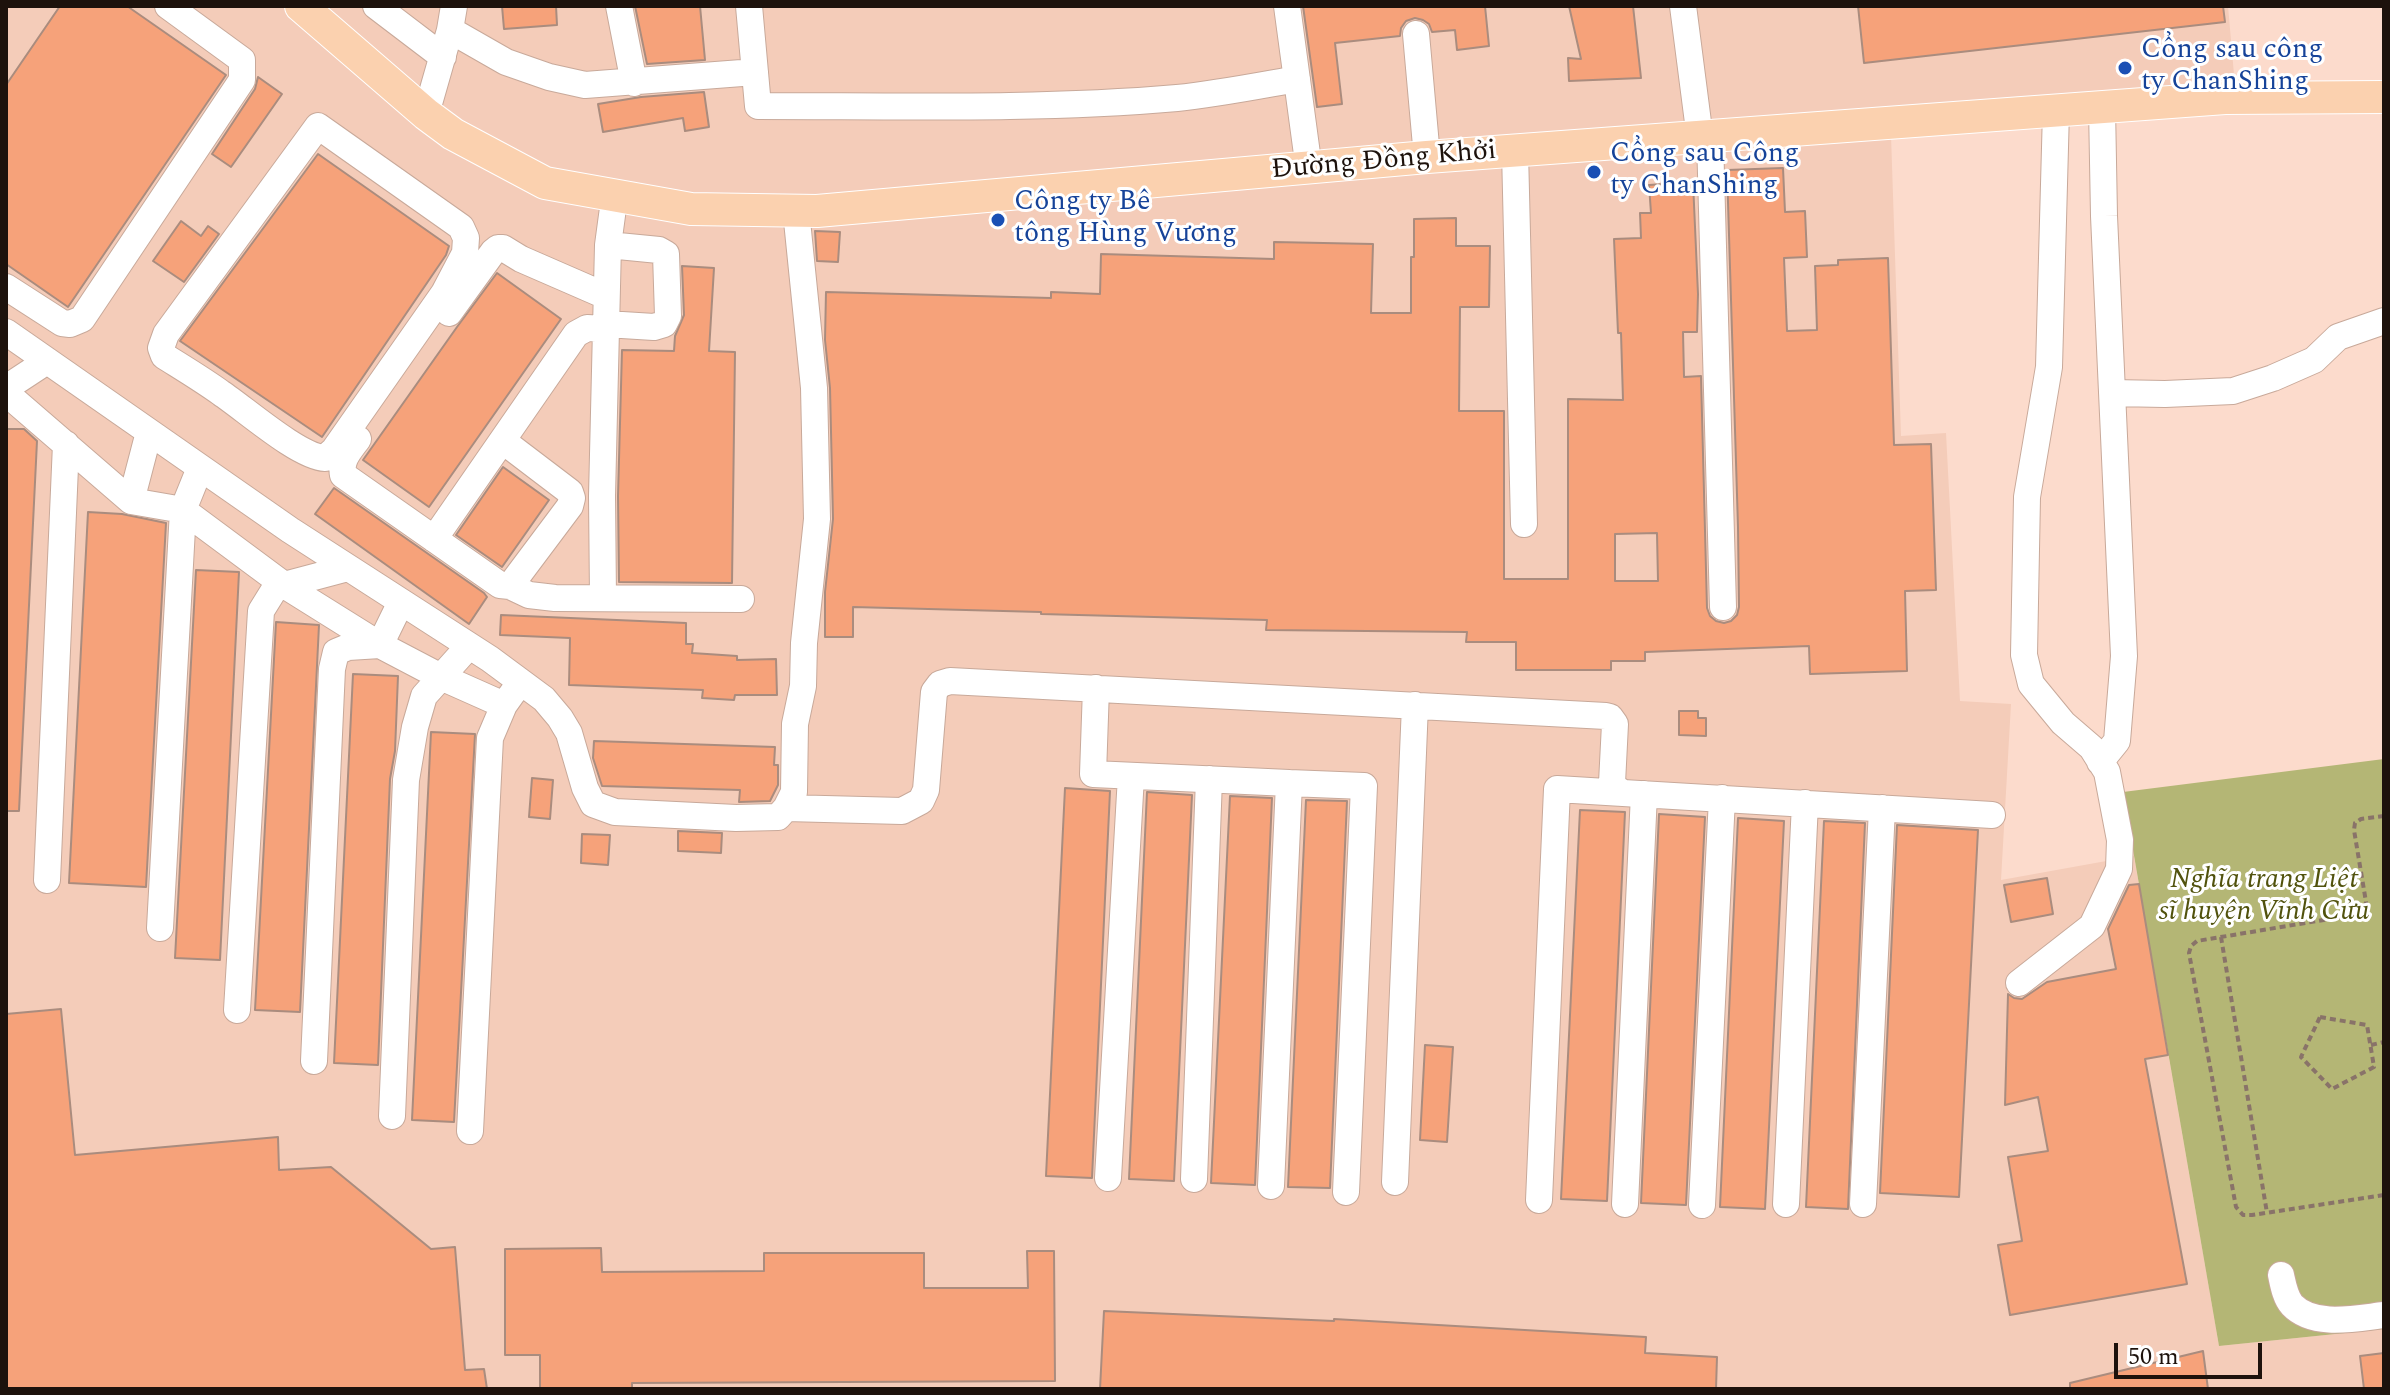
<!DOCTYPE html>
<html>
<head>
<meta charset="utf-8">
<style>
	body { margin:0 }
	#map { position:relative; width:2390px; height:1395px; overflow:hidden; background:#fcdbcc; font-family:Spectral,serif }
	canvas { display:block }
	.frame { position:absolute; inset:0; border:8px solid #1d120c; pointer-events:none }
	.scale { position:absolute; left:2114px; top:1343px; width:148px; height:36px; box-sizing:border-box; border:4px solid #1d120c; border-top:0; padding-left:10px; font-size:24px; line-height:28px; white-space:nowrap; color:#1d120c; -webkit-text-stroke:6px #fff; paint-order:stroke }
</style>
</head>
<body>
<div id="map">
<canvas width="2390" height="1395"></canvas>
<div class="frame"></div>
<div class="scale">50 m</div>
</div>
<script>
const ctx = document.querySelector('canvas').getContext('2d');
ctx.lineJoin = 'round';
function fillPath(path, color) { ctx.fillStyle = color; ctx.fill(path, 'evenodd'); }
function strokePath(path, color, width, dash) { ctx.strokeStyle = color; ctx.lineWidth = width; ctx.lineCap = dash ? 'butt' : 'round'; ctx.setLineDash(dash || []); ctx.stroke(path); }
function label(font, color, halo, rows, align = 'center') {
  ctx.font = font + ' Spectral,serif'; ctx.lineWidth = 6; ctx.setLineDash([]); ctx.textBaseline = 'middle'; ctx.strokeStyle = halo; ctx.fillStyle = color; for (const [text, x, y, turn = 0] of rows) {
    ctx.save(); ctx.translate(x, y); ctx.rotate((+turn || 0) * Math.PI / 180); ctx.textAlign = isNaN(turn) ? turn : align; if (halo) ctx.strokeText(text, 0, 0); ctx.fillText(text, 0, 0); ctx.restore();
  }
}
fillPath(new Path2D(`
	M6 6H284L419 123 613 208 1891 135 1901 436 1946 433 1960 701 2011 704 2001 880 2134 856 2219 1346 2384 1329V1389H6Z
	M318 6H2228L2235 86 816 200 690 198 549 173 456 123Z`), '#f4ccb9');
fillPath(new Path2D(`
	M2384 759V1329L2219 1346 2123 792Z`), '#b4b675');
const building = new Path2D(`
	M60 6H127L226 75 68 307 6 264V85Z
	M502 6H556L557 25 504 29Z
	M635 6H700L705 60 647 64Z
	M1303 6H1485L1489 46 1457 50 1455 30 1432 32 1429 24 1423 20 1415 18 1406 21 1401 28 1400 36 1335 43 1342 104 1317 107Z
	M1569 6H1633L1641 78 1569 81 1568 58 1581 59Z
	M1858 6H2223L2225 22 1864 63Z
	M258 77 282 94 231 167 212 154 255 89Z
	M704 92 709 127 685 131 683 118 603 132 598 104 641 97Z
	M318 154 449 246 446 255 322 437 180 341Z
	M1783 168 1785 212 1805 211 1807 257 1784 258 1787 331 1817 330 1815 266 1838 265V260L1888 258 1894 445 1931 444 1936 590 1905 591 1907 671 1810 674 1809 646 1645 652V661H1611V670H1516V642H1466L1467 632 1266 630 1267 620 1041 614V612L853 607V637H825V592L833 519 830 388 825 340 826 292 1051 298V292L1100 294 1101 254 1274 259V242L1373 244 1371 313H1411V257H1414V219L1456 218V246H1490L1489 307H1460L1459 411H1504V579H1568V399L1623 400 1621 333H1618L1614 239 1641 238 1640 213H1651L1649 185 1693 182 1698 294 1697 332H1683L1684 377 1701 376 1707 608 1710 616 1716 621 1724 623 1731 621 1737 615 1739 607 1738 527 1727 170ZM1657 533 1658 581H1615V534Z
	M181 221 201 236 208 226 219 234 184 282 153 261Z
	M815 231 840 232 838 262 817 261Z
	M682 266 714 268 709 351 735 352 732 583 619 582 618 496 622 350 674 351 675 336 684 315Z
	M497 273 561 319 429 507 363 460 457 327Z
	M6 429H24L37 441 19 811H6Z
	M503 467 549 500 502 567 456 535Z
	M334 488 484 593 487 597 469 624 315 514Z
	M88 512 122 514 166 523 146 887 69 883Z
	M196 570 239 572 220 960 175 958Z
	M501 615 686 623V644H693L692 653 737 656V660L776 659 777 695H735L734 700 702 698 703 690 569 685 570 638 500 635Z
	M276 622 319 625 300 1012 255 1010Z
	M353 674 398 676 395 751 390 779 378 1065 334 1063Z
	M1679 711H1698V718H1706V736L1679 735Z
	M431 732 475 734 454 1122 412 1120Z
	M594 741 775 747 774 765H778V785L770 801 739 802 740 790 602 786 593 758Z
	M532 778 553 780 550 819 529 817Z
	M1065 788 1110 791 1092 1178 1046 1176Z
	M1147 792 1192 795 1174 1181 1129 1179Z
	M1230 796 1272 798 1255 1185 1211 1183Z
	M1306 800 1347 801 1330 1188 1288 1187Z
	M1580 810 1625 812 1607 1201 1561 1199Z
	M1659 814 1705 817 1686 1205 1641 1203Z
	M1738 818 1784 821 1765 1209 1720 1207Z
	M1824 821 1865 823 1848 1209 1806 1207Z
	M1897 825 1978 830 1959 1197 1880 1193Z
	M678 831 722 833 721 853 678 851Z
	M582 834 610 835 608 865 581 863Z
	M2047 878 2053 914 2011 922 2004 885Z
	M2139 884 2168 1055 2145 1059 2187 1284 2010 1315 1998 1245 2022 1241 2008 1157 2048 1151 2038 1097 2005 1105 2008 994 2014 998 2022 999 2047 982 2116 969 2108 929 2129 885Z
	M61 1009 75 1155 278 1137 279 1170 331 1167 431 1249 455 1247 465 1370 484 1369 487 1389H6V1014Z
	M1425 1045 1453 1047 1447 1142 1420 1140Z
	M601 1248 602 1272 764 1271V1253H924V1288H1028L1027 1251H1054L1055 1381 632 1383V1389H540V1355H505V1249Z
	M1104 1311 1334 1321V1319L1646 1337 1645 1353 1717 1357 1716 1389H1100Z
	M2203 1351 2208 1389H2070V1383Z
	M2384 1353V1389H2364L2360 1356Z`);
fillPath(building, '#f6a27a');
strokePath(building, '#aa8c7e', 2);
const minor = new Path2D(`
	M376 6 443 57
	M619 6 634 83
	M749 6 758 106C897 106 1038 110 1177 98 1217 94 1257 86 1297 79
	M1287 6 1309 169
	M1683 6 1700 138
	M450 30 506 62 549 77 585 85 755 72
	M1416 34 1427 157
	M426 114 450 30 454 6
	M318 126 461 227 466 238 465 253 444 293 334 450 325 458C299 457 245 409 221 393 203 380 183 368 164 356L161 348 166 334Z
	M1710 138 1723 607
	M1515 151 1524 524
	M6 287 62 323 70 324 82 319 242 80V60L168 6
	M449 313 493 252 498 248H503L521 259 606 296
	M606 324 654 327 664 324 668 316 666 254 659 250 608 245
	M6 332 290 530 490 659 544 699 560 718 569 733 585 788 593 804 615 812 736 818 778 817 786 808 794 792 795 724 803 686 804 643 817 519 814 388 796 211
	M6 388 47 361
	M6 393 131 501
	M2112 393 2165 394 2233 391 2273 378 2314 360 2338 337 2384 321
	M149 432 131 501 183 510 284 585 380 645 441 677 504 705
	M358 439C350 450 340 460 343 475L500 585 510 586 570 506 572 498 570 492 503 441
	M434 539 576 334 587 328 606 329
	M510 586 529 595 555 598 741 599
	M603 598 602 496 608 245 613 208
	M1096 688 1093 774 1289 783 1271 1186
	M2100 762 2117 741 2124 656 2104 216 2102 107
	M1289 783 1364 786 1346 1192
	M786 808 902 811 921 801 926 790 934 692 940 684 950 681 1606 716 1610 717 1615 724 1612 783 1614 787 1623 793 1992 815
	M47 880 66 444
	M160 928 183 510 200 468
	M2019 983 2092 926 2119 869 2120 840 2107 772 2092 748 2063 723 2031 684 2024 655 2027 497 2049 367 2056 111
	M237 1010 261 611 274 590 284 585 348 568
	M314 1061 332 669 336 652 348 647 380 645 401 602
	M392 1116 406 780 415 727 424 696 469 646
	M470 1131 490 738 504 705 514 691
	M1108 1178 1131 776
	M1194 1179 1209 779
	M1395 1182 1415 705
	M1539 1200 1557 789 1623 793
	M1625 1204 1644 794
	M1786 1204 1805 803
	M1863 1204 1882 808
	M1702 1205 1722 798
	M2281 1275C2283 1284 2285 1297 2292 1305 2314 1328 2357 1318 2384 1315`);
const major = new Path2D(`
	M301 6 426 114 453 134 545 183 691 209 817 211 1427 157 2225 98 2384 97`);
strokePath(minor, '#c8a99a', 28);
strokePath(major, '#fff', 34);
strokePath(new Path2D(`
	M2384 816 2361 819 2355 823 2354 830 2366 902 2364 911 2359 914 2197 941 2191 946 2189 953 2236 1207 2243 1215H2252L2384 1195
	M2221 937 2267 1213
	M2320 1017 2367 1025 2374 1067 2332 1089 2301 1057Z
	M2371 1045 2384 1042`), '#897369', 4, [6, 4]);
strokePath(minor, '#fff', 26);
strokePath(major, '#fbd1af', 32);
for (const [x, y, r, color] of [
	[2125,68,8,"#1a4fb4"],
	[1594,172,8,"#1a4fb4"],
	[998,220,8,"#1a4fb4"]
]) { const dot = new Path2D(); dot.arc(x, y, r, 0, 2 * Math.PI); ctx.fillStyle = color; ctx.fill(dot); strokePath(dot, '#fff', 3); }
label('28px', '#164399', '#fff', [
	["Cổng sau công",2141,52],
	["ty ChanShing",2141,84],
	["Cổng sau Công",1610,156],
	["ty ChanShing",1610,188],
	["Công ty Bê",1014,204],
	["tông Hùng Vương",1014,236]
], 'left');
label('28px', '#1d120c', '#fff', [
	["Đường Đồng Khởi",1384,162,-5]
]);
label('italic 28px', '#51520d', '#fff', [
	["Nghĩa trang Liệt",2264,882],
	["sĩ huyện Vĩnh Cửu",2264,914]
]);
</script>
</body>
</html>
